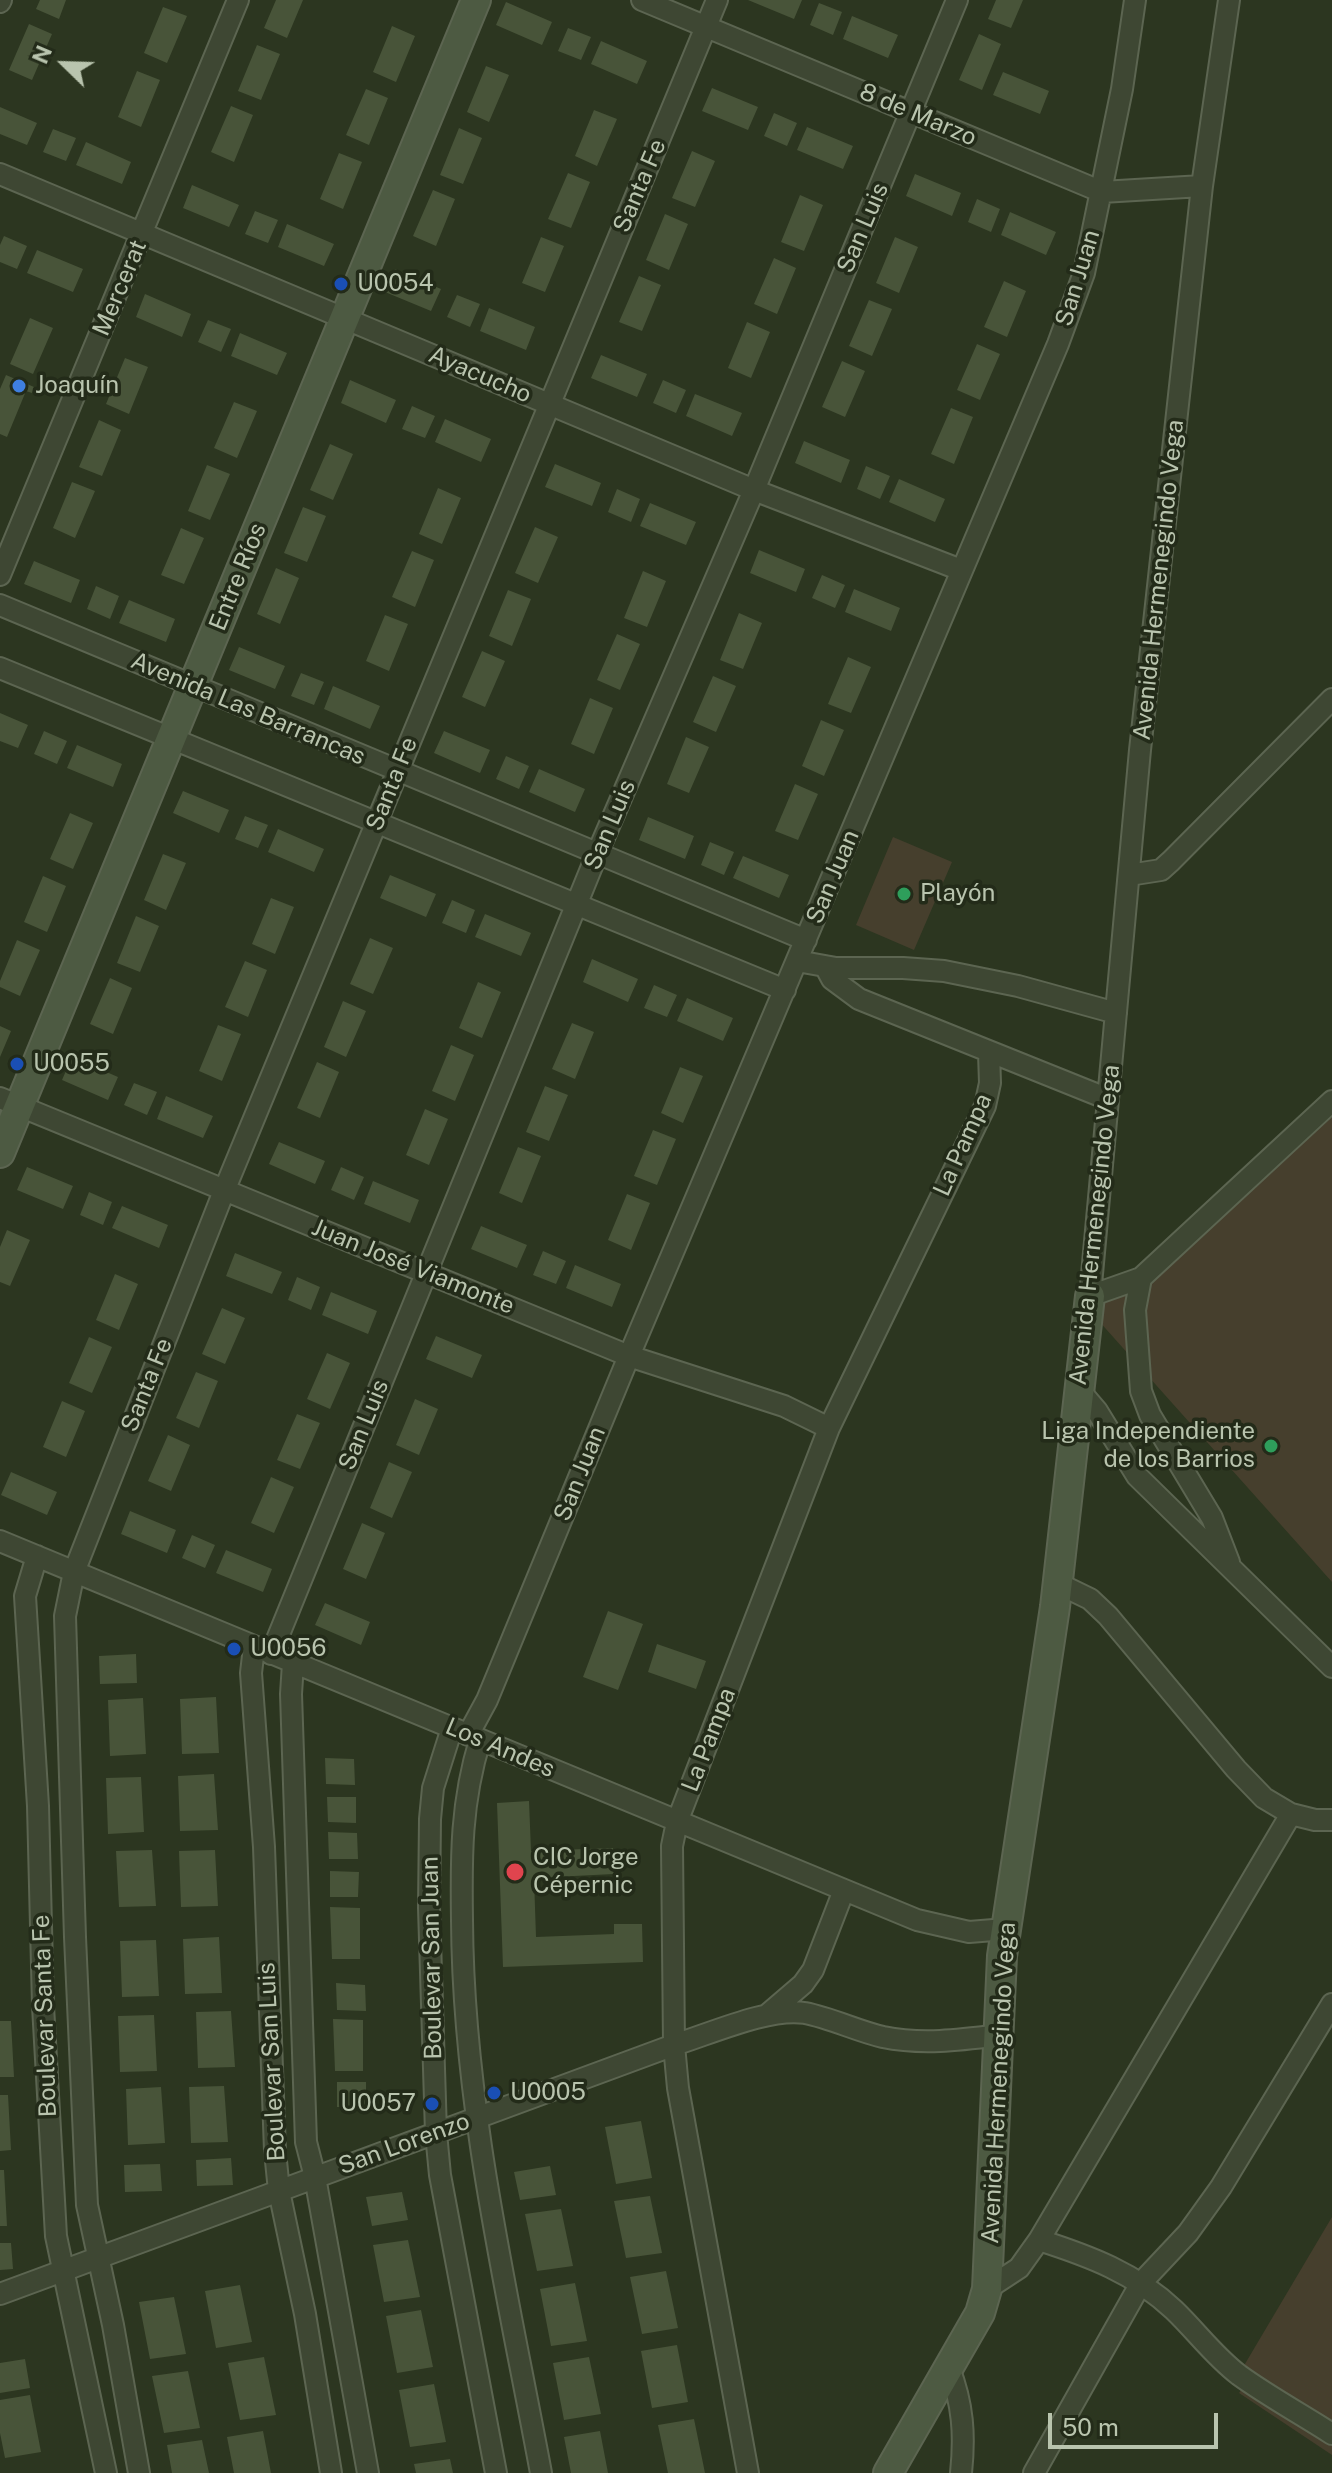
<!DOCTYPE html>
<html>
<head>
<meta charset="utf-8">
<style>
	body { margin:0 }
	#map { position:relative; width:1332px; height:2473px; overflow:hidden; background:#2c3620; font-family:"Public Sans",sans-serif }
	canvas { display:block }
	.north { position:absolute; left:24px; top:24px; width:80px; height:80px; -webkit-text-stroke:6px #232b19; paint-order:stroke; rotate:293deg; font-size:22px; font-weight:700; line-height:32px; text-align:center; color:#b9c4ae }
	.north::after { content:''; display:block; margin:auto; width:28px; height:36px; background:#b9c4ae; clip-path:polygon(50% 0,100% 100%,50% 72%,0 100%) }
	.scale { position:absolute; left:1048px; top:2413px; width:170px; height:36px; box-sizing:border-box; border:4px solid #b9c4ae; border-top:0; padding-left:10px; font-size:24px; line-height:28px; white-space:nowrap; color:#b9c4ae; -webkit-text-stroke:6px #232b19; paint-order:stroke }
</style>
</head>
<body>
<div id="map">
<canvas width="1332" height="2473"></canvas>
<div class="north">N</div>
<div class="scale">50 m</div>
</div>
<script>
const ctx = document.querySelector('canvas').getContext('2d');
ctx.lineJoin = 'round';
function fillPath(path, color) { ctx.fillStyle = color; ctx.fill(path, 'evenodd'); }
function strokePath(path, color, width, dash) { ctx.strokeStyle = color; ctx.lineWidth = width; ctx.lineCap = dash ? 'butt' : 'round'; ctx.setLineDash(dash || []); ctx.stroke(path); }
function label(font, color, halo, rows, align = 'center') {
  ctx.font = font + ' "Public Sans",sans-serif'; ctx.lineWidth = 7; ctx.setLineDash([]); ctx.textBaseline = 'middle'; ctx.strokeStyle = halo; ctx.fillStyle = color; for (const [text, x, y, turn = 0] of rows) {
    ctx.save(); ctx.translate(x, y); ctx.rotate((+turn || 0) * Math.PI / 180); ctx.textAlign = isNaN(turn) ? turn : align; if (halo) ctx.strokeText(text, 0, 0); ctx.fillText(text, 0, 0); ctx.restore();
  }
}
fillPath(new Path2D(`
	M893 837 952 862 914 950 856 925Z
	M1332 1101V1582L1089 1310 1119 1288Z
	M1332 2217V2455L1239 2393 1248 2381 1239 2374Z`), '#463f2d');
fillPath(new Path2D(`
	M40 0H66L59 19 36 9Z
	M276 0H303L287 38 264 28Z
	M748 0H802L794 19Z
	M996 0H1023L1011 28 988 19Z
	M506 2 552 22 542 45 496 25Z
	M819 3 842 12 833 35 810 25Z
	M163 7 187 16 167 63 144 53Z
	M852 16 898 35 888 58 843 39Z
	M29 24 52 34 32 80 9 70Z
	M392 26 415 36 396 82 373 72Z
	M568 28 591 37 581 60 558 51Z
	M979 34 1001 44 982 90 959 80Z
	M601 41 647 61 637 84 591 64Z
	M257 45 280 54 261 100 238 91Z
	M486 66 509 75 489 122 467 112Z
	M137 71 160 80 141 127 118 117Z
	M1003 72 1049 91 1040 114 993 95Z
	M712 88 758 107 748 130 702 111Z
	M366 89 388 98 369 145 346 135Z
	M231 106 253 115 234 162 211 152Z
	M0 107 37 123 27 145 0 134Z
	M594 110 617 119 597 166 575 156Z
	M774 113 797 123 787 146 764 136Z
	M807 127 853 146 843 169 797 150Z
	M459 128 482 138 463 184 440 175Z
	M53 129 76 138 66 161 43 152Z
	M86 142 131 162 122 184 76 165Z
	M692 151 715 161 695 207 672 198Z
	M339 153 362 162 343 209 320 199Z
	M568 173 590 182 571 228 548 219Z
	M915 174 961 193 952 216 906 196Z
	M192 185 239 205 229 227 183 208Z
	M433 190 455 199 436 246 413 236Z
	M800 195 823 205 804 251 781 242Z
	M977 199 1000 209 991 232 968 222Z
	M255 211 278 220 268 243 245 234Z
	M1010 212 1056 232 1046 255 1001 235Z
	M665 214 688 224 669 270 646 260Z
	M287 224 334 244 324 266 278 247Z
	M4 236 27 246 17 269 0 262V245Z
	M541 237 564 246 545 292 522 283Z
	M895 237 918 247 899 293 876 283Z
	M37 250 83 269 73 292 27 273Z
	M774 258 796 268 777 314 754 304Z
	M395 269 441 289 431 311 385 292Z
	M639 276 661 285 642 331 619 322Z
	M1004 281 1026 291 1007 337 984 327Z
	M145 294 191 314 182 337 136 317Z
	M457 295 480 304 470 327 447 317Z
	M869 300 892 309 872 356 849 346Z
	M489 308 535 327 526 350 480 331Z
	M30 318 53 328 33 374 10 364Z
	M208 320 231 329 221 352 198 342Z
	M747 322 770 332 751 378 728 368Z
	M240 333 287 353 277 375 231 356Z
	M977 344 1000 354 980 400 957 390Z
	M601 355 647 374 637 397 591 378Z
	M125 358 148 367 129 414 106 404Z
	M842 361 865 371 845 417 822 407Z
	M6 375 34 387 32 393 26 391 7 437 0 434V389Z
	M350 380 396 400 386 423 341 403Z
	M663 380 686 390 676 413 653 403Z
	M695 394 742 413 732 436 686 416Z
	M234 402 257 411 237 458 214 448Z
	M412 406 435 416 425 438 402 429Z
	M951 408 973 417 954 464 931 454Z
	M445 419 491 439 481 462 435 442Z
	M99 420 121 430 102 476 79 467Z
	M804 441 850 460 841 483 795 463Z
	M330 444 353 454 333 500 310 490Z
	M555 464 601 483 592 506 545 487Z
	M207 465 230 474 210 520 188 511Z
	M866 466 890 476 880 499 857 489Z
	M899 479 945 499 935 522 889 502Z
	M72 482 95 491 75 538 53 528Z
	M438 488 461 498 442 544 419 534Z
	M617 489 640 499 631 522 608 512Z
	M650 503 696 522 686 545 640 526Z
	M303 507 326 516 307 562 284 553Z
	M535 527 558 537 538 583 515 573Z
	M181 528 204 538 184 584 161 575Z
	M759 550 805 569 796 592 750 573Z
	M412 551 434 560 415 607 392 597Z
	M34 561 80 580 71 603 24 584Z
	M276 568 299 578 280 624 257 614Z
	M643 571 666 581 647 627 624 618Z
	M822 575 845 585 835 608 812 598Z
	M96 586 119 596 110 619 87 609Z
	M854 589 900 608 891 631 845 612Z
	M508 590 531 599 512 646 489 636Z
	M129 600 175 619 166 642 119 623Z
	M739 613 762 623 743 669 720 660Z
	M385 615 408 624 389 671 366 661Z
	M617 634 640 644 620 690 597 680Z
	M239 647 285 666 275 689 229 670Z
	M482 651 505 661 485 707 462 697Z
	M848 657 871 667 851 713 828 704Z
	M301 673 324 682 314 705 291 696Z
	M713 676 736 686 716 732 693 722Z
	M333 686 380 706 370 729 324 709Z
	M590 698 613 708 594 754 571 744Z
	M0 713 28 725 18 748 0 741Z
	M821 720 844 730 824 776 802 766Z
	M44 731 67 741 57 764 34 754Z
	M444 731 490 750 480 773 434 753Z
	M686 737 709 747 689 793 667 784Z
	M77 745 122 764 113 787 67 768Z
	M506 756 529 766 519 789 496 779Z
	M539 769 585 789 575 812 529 792Z
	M795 784 818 794 798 840 775 831Z
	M183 791 229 810 219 833 173 813Z
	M70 813 93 823 73 869 50 859Z
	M245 816 268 825 258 848 235 839Z
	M648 817 694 836 685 859 639 840Z
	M278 829 324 849 314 872 268 852Z
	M710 842 734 852 724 875 701 865Z
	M163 854 186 863 166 910 144 900Z
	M743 856 789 875 779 898 733 878Z
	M390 875 436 894 426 917 380 898Z
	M43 876 66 886 47 932 24 922Z
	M271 898 294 907 275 954 252 944Z
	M452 900 475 910 466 933 442 923Z
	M485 914 531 933 521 956 475 937Z
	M136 916 159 926 140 972 117 963Z
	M370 938 393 948 373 994 350 984Z
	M17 940 40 950 20 996 0 987V981Z
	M592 959 638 979 628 1002 583 982Z
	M245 961 267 970 248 1017 225 1007Z
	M110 978 132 988 113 1034 90 1024Z
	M478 982 501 992 482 1038 459 1028Z
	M654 985 677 995 667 1017 644 1008Z
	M687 998 733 1018 723 1041 677 1021Z
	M343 1001 366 1011 346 1057 324 1047Z
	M572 1023 594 1032 575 1079 552 1069Z
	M218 1025 241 1034 222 1081 199 1071Z
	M0 1026 11 1031 0 1057Z
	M451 1045 474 1055 455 1101 432 1091Z
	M72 1057 118 1077 108 1100 62 1080Z
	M317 1062 339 1072 320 1118 297 1108Z
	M680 1067 703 1076 683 1123 661 1113Z
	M134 1083 157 1092 147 1115 124 1105Z
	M545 1086 568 1095 549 1141 526 1132Z
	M166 1096 213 1116 203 1138 157 1119Z
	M425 1109 448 1119 429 1165 406 1155Z
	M653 1130 676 1139 657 1185 634 1176Z
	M279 1142 325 1161 315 1184 269 1164Z
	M518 1147 541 1156 522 1203 499 1193Z
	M27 1167 73 1186 63 1209 17 1190Z
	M341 1167 364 1177 354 1200 331 1190Z
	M373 1181 419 1200 410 1223 364 1204Z
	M89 1192 112 1202 103 1225 80 1215Z
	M627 1194 650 1203 631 1250 608 1240Z
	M122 1206 168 1225 159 1248 112 1228Z
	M481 1226 527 1245 517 1268 471 1249Z
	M7 1230 30 1240 10 1286 0 1282V1247Z
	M543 1251 566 1261 556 1284 533 1275Z
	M235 1253 282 1272 272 1294 226 1276Z
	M575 1265 621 1284 612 1307 566 1288Z
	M115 1274 138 1284 119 1330 96 1320Z
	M297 1277 320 1287 311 1310 288 1300Z
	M331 1292 377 1311 368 1334 322 1315Z
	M222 1308 245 1318 225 1364 202 1354Z
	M436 1336 482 1355 472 1378 426 1359Z
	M89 1337 112 1347 92 1393 69 1383Z
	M327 1353 350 1363 330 1409 307 1399Z
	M196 1372 218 1381 199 1428 176 1418Z
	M415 1399 438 1409 419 1455 396 1445Z
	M62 1401 85 1411 66 1457 43 1447Z
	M297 1414 320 1423 300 1469 277 1460Z
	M168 1435 190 1445 171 1491 148 1481Z
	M389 1462 412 1472 392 1518 370 1508Z
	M11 1472 57 1492 47 1515 1 1495Z
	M271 1477 294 1487 274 1533 251 1523Z
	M130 1511 176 1530 167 1553 121 1534Z
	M362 1523 385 1533 366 1579 343 1569Z
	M192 1535 215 1545 205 1568 182 1558Z
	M226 1550 272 1569 263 1592 216 1573Z
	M325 1603 370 1622 361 1645 315 1625Z
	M608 1611 643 1624 618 1690 583 1677Z
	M657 1644 706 1661 696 1689 648 1672Z
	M136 1654 137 1683 100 1684 99 1656Z
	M216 1697 219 1753 182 1754 180 1699Z
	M143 1698 146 1754 110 1756 108 1700Z
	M325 1758 354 1759 355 1785 326 1784Z
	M214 1774 218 1830 180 1831 178 1776Z
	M141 1777 144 1832 108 1834 106 1778Z
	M327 1797H356V1823L328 1822Z
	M529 1801 531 1851 613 1848 614 1874 534 1878 536 1937 614 1934V1924H642L643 1962 503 1967 497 1803Z
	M328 1832 357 1833 358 1859H329Z
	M152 1850 156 1906 119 1907 116 1851Z
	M215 1850 218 1906 181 1907 179 1851Z
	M330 1871 359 1872 358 1897H330Z
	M330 1907 360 1908V1959H332Z
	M219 1937 222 1993 185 1994 183 1939Z
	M156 1940 159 1996 122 1997 120 1941Z
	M336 1983 365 1985 366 2011 337 2010Z
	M231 2011 235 2067 198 2068 196 2012Z
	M154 2015 157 2071 120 2072 118 2016Z
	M333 2019 363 2020V2071H335Z
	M0 2021H11L14 2077H0Z
	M337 2082H366V2108L337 2107Z
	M224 2086 228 2142 191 2143 189 2087Z
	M161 2087 165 2143 128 2145 126 2089Z
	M0 2095H8L11 2150 0 2151Z
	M641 2121 652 2178 616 2184 605 2127Z
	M231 2158 233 2185 197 2186 196 2160Z
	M160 2164 162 2191 125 2192 124 2165Z
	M550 2166 556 2195 520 2200 514 2172Z
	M0 2170H4L7 2226H0Z
	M402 2192 408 2220 372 2226 366 2197Z
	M650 2196 662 2253 626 2258 614 2201Z
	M561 2209 573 2266 537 2271 525 2214Z
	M408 2240 420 2297 384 2302 373 2245Z
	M0 2243H11L13 2269 0 2270Z
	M666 2271 678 2328 642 2334 630 2277Z
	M575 2283 587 2341 551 2346 540 2289Z
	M240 2285 252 2342 216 2348 205 2291Z
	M174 2297 186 2354 150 2359 139 2302Z
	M421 2310 433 2367 397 2373 386 2316Z
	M677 2345 688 2402 652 2408 641 2351Z
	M264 2357 276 2415 240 2420 228 2363Z
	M589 2357 601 2414 564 2420 553 2363Z
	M25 2359 30 2388 0 2393V2363Z
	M188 2371 200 2428 164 2433 152 2376Z
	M434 2384 446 2442 410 2447 399 2390Z
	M30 2395 41 2452 5 2458 0 2433V2400Z
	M694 2419 705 2473H668L658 2425Z
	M263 2431 271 2473H234L227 2437Z
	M600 2431 608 2473H571L564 2437Z
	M202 2440 209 2473H172L167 2445Z
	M450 2459 453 2473H416L414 2464Z`), '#485439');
const street = new Path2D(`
	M642 0 1102 192 1202 186
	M1229 0 1202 186 1140 750 1090 1296 1141 1278 1332 1101
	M0 2 1 0
	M0 174 754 490 961 570
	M0 575 238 0
	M0 605 806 940
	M0 668 785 990
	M1129 875 1161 870 1171 861 1332 699
	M797 961 836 968H903L944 971 1018 986 1116 1013
	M825 966 832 979 859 999 1108 1099
	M0 1098 629 1356 784 1406 829 1428
	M1141 1278 1135 1310 1141 1391 1150 1415 1212 1518 1229 1562
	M1080 1391 1097 1411 1137 1476 1332 1667
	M0 1541 917 1920 969 1932 1006 1929
	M37 1556 25 1596 38 1806 43 2006 56 2236 106 2473
	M1057 1583 1090 1599 1108 1616 1236 1769 1264 1798 1291 1814 1315 1820H1332
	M254 1647 251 1673 264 1847 275 2151 279 2191 305 2314 331 2473
	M271 1654 597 854 754 490 957 0
	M293 1663 291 1694 306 2142 315 2177 368 2473
	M452 1728 433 1788 430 1819 429 1908 436 2133 440 2175 496 2473
	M468 1735 487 1700 629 1356 1058 344 1084 273 1122 89 1135 0
	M480 1740C461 1802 461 1856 462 1920 463 2107 507 2290 541 2473
	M768 2014 803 1984 813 1970 844 1890
	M1039 2240C1089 2256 1135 2273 1174 2310 1196 2331 1214 2356 1239 2375 1268 2396 1301 2414 1332 2434
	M987 2289 1019 2268 1039 2240 1291 1814
	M0 2294 674 2045C710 2034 769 2007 805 2013 831 2018 857 2031 883 2037 922 2045 960 2040 1000 2035
	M949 2368C963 2404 965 2435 961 2473
	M139 2473 113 2325 87 2205 75 1937 65 1616 74 1572 224 1191 717 0
	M748 2473 678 2088 674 2045 672 1846 677 1822 829 1428 985 1106 990 1083 989 1053
	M1034 2473 1141 2283 1188 2233 1221 2187 1332 2004`);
const secondary = new Path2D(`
	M0 1153 476 0
	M888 2473 980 2313 987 2289 1002 1956 1055 1607 1090 1296`);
strokePath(street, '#5c6551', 24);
strokePath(secondary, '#5c6551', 32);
strokePath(street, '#3e4733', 20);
strokePath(secondary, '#4d5a42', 28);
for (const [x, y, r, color] of [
	[341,284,8,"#1a4fb4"],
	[19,386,8,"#3f7fe0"],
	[904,894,8,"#2e9e5b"],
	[17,1064,8,"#1a4fb4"],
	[1271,1446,8,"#2e9e5b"],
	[234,1649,8,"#1a4fb4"],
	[515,1872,10,"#e0444e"],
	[494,2093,8,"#1a4fb4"],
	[432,2104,8,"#1a4fb4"]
]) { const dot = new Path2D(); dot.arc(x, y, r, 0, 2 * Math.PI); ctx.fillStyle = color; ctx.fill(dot); strokePath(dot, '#232b19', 3); }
label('24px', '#b9c4ae', '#232b19', [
	["8 de Marzo",918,115,23],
	["Santa Fe",640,186,-67],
	["San Luis",863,228,-67],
	["San Juan",1078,278,-73],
	["Mercerat",120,288,-67],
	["Ayacucho",480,375,23],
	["Entre Ríos",238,577,-68],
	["Avenida Hermenegindo Vega",1159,580,-84],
	["Avenida Las Barrancas",248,709,23],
	["Santa Fe",392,784,-68],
	["San Luis",610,825,-67],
	["San Juan",833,877,-67],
	["La Pampa",963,1145,-66],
	["Avenida Hermenegindo Vega",1095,1225,-84],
	["Juan José Viamonte",413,1267,22],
	["Santa Fe",147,1385,-68],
	["San Luis",364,1425,-68],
	["San Juan",580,1474,-68],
	["La Pampa",709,1740,-69],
	["Los Andes",500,1748,23],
	["Boulevar San Juan",432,1958,-91],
	["Boulevar Santa Fe",45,2016,-92],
	["Boulevar San Luis",272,2062,-93],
	["Avenida Hermenegindo Vega",999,2083,-87],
	["San Lorenzo",404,2144,-20]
]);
label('24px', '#b9c4ae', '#232b19', [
	["U0054",357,284],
	["Joaquín",35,386],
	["Playón",920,894],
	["U0055",33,1064],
	["Liga Independiente",1255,1432,"right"],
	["de los Barrios",1255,1460,"right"],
	["U0056",250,1649],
	["CIC Jorge",533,1858],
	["Cépernic",533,1886],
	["U0005",510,2093],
	["U0057",416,2104,"right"]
], 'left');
</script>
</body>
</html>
